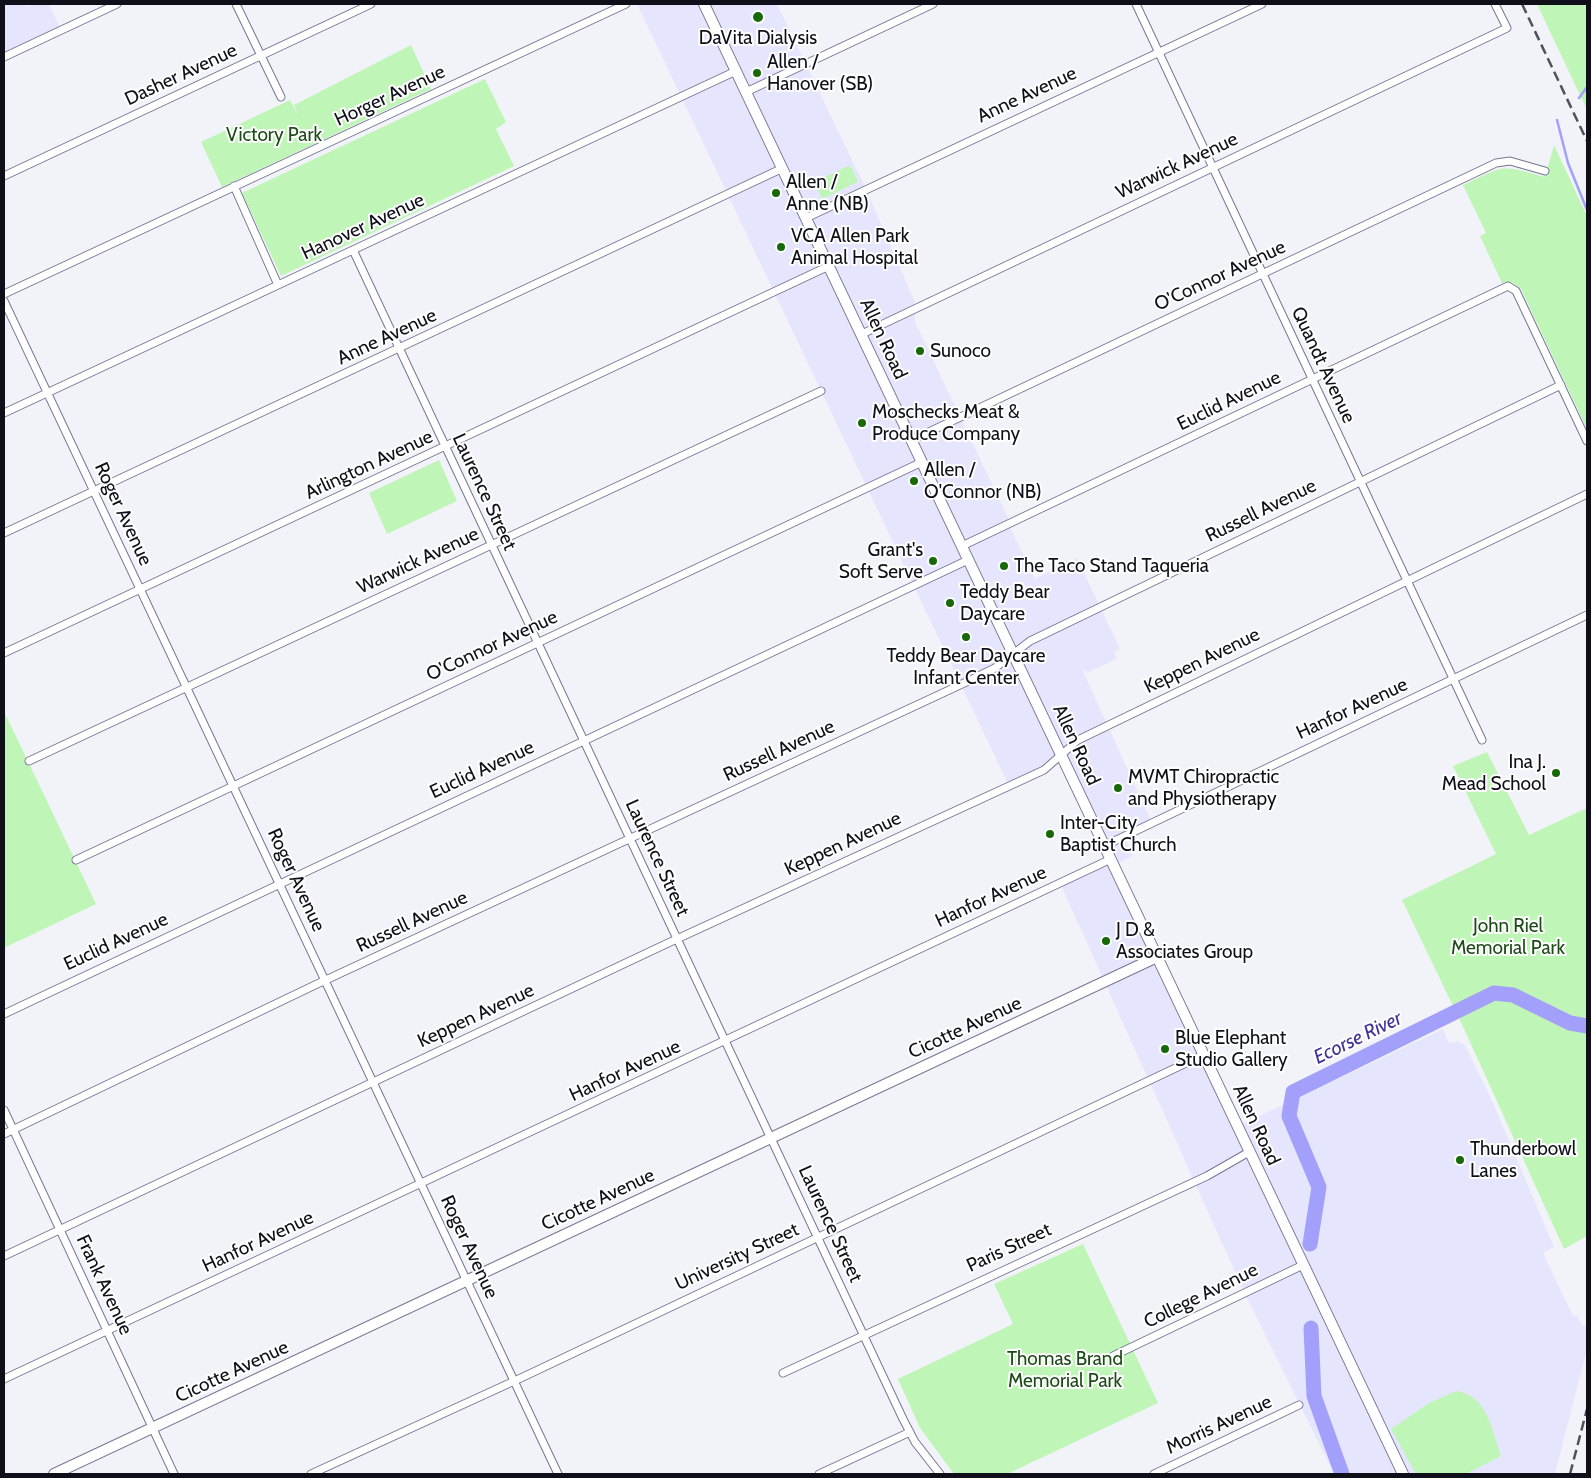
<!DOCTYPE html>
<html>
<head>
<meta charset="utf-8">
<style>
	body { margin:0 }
	#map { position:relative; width:1591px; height:1478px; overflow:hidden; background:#f2f3f9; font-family:Cabin,sans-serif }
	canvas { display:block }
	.frame { position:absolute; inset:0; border:5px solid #0f0f19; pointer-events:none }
</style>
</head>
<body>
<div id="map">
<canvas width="1591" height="1478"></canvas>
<div class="frame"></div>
</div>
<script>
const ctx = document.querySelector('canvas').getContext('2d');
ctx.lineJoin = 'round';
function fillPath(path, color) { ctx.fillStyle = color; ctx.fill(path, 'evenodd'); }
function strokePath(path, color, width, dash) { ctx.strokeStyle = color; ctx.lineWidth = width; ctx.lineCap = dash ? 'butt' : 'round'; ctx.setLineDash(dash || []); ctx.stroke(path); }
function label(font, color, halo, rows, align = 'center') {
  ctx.font = font + ' Cabin,sans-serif'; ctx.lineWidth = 4; ctx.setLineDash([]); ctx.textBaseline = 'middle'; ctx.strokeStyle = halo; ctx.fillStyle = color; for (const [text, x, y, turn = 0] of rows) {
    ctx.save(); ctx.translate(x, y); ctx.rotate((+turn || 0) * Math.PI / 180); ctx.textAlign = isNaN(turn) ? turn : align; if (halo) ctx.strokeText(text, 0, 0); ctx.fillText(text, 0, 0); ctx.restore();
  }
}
fillPath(new Path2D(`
	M4 4H24L27 7 32 4H49L61 30 4 57Z
	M637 4H777L866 189 915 302V322L1011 524 1009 525 1035 579 1077 558 1120 649 1114 652 1117 658 1114 660 1087 673 1086 670 1083 671 1152 823 1124 837 1133 856 1114 865 1238 1126 1443 1029 1449 1043 1458 1041 1465 1045 1494 1105 1554 1247 1543 1253 1573 1316 1577 1315 1582 1325 1587 1326V1349L1555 1474H1334L1245 1294 1060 883 1110 859 1061 755 1044 770 1009 786Z`), '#e5e6fe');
fillPath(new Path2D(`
	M1537 4H1587V110Z
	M411 45 431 89 222 187 201 142 290 100 298 115 294 105Z
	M485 79 506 122 496 129 514 166 281 276 242 193Z
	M1554 145 1587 216V429L1521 289 1512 282 1502 283 1480 236 1486 233 1463 185C1505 165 1500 164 1545 177Z
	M848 166 852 168 858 182 822 199 814 182Z
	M439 460 457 501 387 534 369 493Z
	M4 711 96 904 4 948Z
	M1487 752 1529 835 1587 808V1236L1564 1249 1465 1031 1402 900 1496 854 1453 766Z
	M1083 1244 1158 1403 1007 1474H954L920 1428 898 1379 1013 1324 994 1284Z
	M1456 1391C1487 1395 1492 1430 1501 1456L1466 1474H1416L1391 1429 1429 1403Z`), '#c0f5b8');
strokePath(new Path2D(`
	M1579 98 1587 87
	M1557 120 1568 163 1587 210`), '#a3a0fb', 2.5);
strokePath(new Path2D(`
	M1310 1244 1319 1187 1289 1116 1293 1092 1494 993 1513 995 1570 1023 1587 1026
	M1311 1328 1314 1396 1342 1474`), '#a3a0fb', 15);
const street = new Path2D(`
	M236 4 281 97
	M1136 4 1482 740
	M4 57 117 4
	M746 92 933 4
	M4 176 371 4
	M234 186 278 285
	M806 218 1262 4
	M353 250 903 1419 915 1442 940 1474
	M4 294 626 4
	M4 301 558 1474
	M862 334 1507 28 1495 4
	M4 413 736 71
	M912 440 1496 163 1510 161 1545 171
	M4 533 783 168
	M962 546 1508 286 1516 291 1587 441
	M4 653 829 266
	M29 761 821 391
	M1104 846 1587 615
	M76 860 922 462
	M4 1014 968 560
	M4 1110 174 1474
	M4 1134 315 985 960 685 995 668 1030 641 1561 385
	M4 1256 666 944 1044 770 1078 740 1587 494
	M1113 1356 1303 1265
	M783 1373 1207 1176 1249 1152
	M4 1379 1111 859
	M311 1474 523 1377 1203 1055
	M819 1474 910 1432
	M1154 1474 1299 1405`);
const secondary = new Path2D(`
	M704 4 1403 1474
	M54 1474 1157 957`);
strokePath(street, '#757693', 9);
strokePath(secondary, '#757693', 12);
strokePath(street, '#fff', 7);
strokePath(secondary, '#fff', 10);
strokePath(new Path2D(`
	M1522 4 1587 141
	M1570 1474 1587 1409`), '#51515a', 2.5, [10, 5]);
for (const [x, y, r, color] of [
	[758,17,6,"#176808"],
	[757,73,5,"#176808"],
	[776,193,5,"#176808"],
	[781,247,5,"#176808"],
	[920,351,5,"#176808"],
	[862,423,5,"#176808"],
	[914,481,5,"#176808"],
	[933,561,5,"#176808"],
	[1004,566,5,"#176808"],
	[950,603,5,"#176808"],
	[966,637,5,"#176808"],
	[1556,773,5,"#176808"],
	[1118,788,5,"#176808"],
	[1050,834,5,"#176808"],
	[1106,941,5,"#176808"],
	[1165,1049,5,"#176808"],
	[1460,1160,5,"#176808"]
]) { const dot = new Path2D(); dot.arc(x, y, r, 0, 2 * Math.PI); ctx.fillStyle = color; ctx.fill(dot); strokePath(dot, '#fff', 2); }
label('19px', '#0f0f19', '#fff', [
	["DaVita Dialysis",758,38,"center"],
	["Allen /",767,62],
	["Hanover (SB)",767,84],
	["Allen /",786,182],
	["Anne (NB)",786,204],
	["VCA Allen Park",791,236],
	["Animal Hospital",791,258],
	["Sunoco",930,351],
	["Moschecks Meat &",872,412],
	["Produce Company",872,434],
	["Allen /",924,470],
	["O'Connor (NB)",924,492],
	["Grant's",923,550,"right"],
	["Soft Serve",923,572,"right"],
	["The Taco Stand Taqueria",1014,566],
	["Teddy Bear",960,592],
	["Daycare",960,614],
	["Teddy Bear Daycare",966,656,"center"],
	["Infant Center",966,678,"center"],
	["Ina J.",1546,762,"right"],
	["Mead School",1546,784,"right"],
	["MVMT Chiropractic",1128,777],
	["and Physiotherapy",1128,799],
	["Inter-City",1060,823],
	["Baptist Church",1060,845],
	["J D &",1116,930],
	["Associates Group",1116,952],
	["Blue Elephant",1175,1038],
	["Studio Gallery",1175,1060],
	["Thunderbowl",1470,1149],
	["Lanes",1470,1171]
], 'left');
label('19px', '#0f0f19', '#fff', [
	["Dasher Avenue",181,75,-25],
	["Anne Avenue",1027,95,-25],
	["Horger Avenue",390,96,-25],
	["Warwick Avenue",1177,166,-25],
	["Hanover Avenue",363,227,-25],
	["O'Connor Avenue",1220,276,-25],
	["Anne Avenue",387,337,-25],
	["Allen Road",883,339,65],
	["Quandt Avenue",1323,365,65],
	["Euclid Avenue",1229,401,-26],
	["Arlington Avenue",369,465,-25],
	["Laurence Street",484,492,65],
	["Russell Avenue",1261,511,-26],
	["Roger Avenue",123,514,65],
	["Warwick Avenue",418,561,-25],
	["O'Connor Avenue",492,646,-25],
	["Keppen Avenue",1202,661,-26],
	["Hanfor Avenue",1352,709,-25],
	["Allen Road",1076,745,65],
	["Russell Avenue",779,751,-25],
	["Euclid Avenue",482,770,-25],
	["Keppen Avenue",843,844,-25],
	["Laurence Street",657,858,65],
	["Roger Avenue",296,880,65],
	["Hanfor Avenue",991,897,-25],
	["Russell Avenue",412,922,-25],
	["Euclid Avenue",116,942,-25],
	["Keppen Avenue",476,1016,-25],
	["Cicotte Avenue",965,1028,-25],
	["Hanfor Avenue",625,1071,-25],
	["Allen Road",1256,1125,65],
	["Cicotte Avenue",598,1200,-25],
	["Laurence Street",830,1224,65],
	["Hanfor Avenue",258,1242,-25],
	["Roger Avenue",469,1247,65],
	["Paris Street",1009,1248,-25],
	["University Street",737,1257,-25],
	["Frank Avenue",104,1285,65],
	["College Avenue",1201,1296,-26],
	["Cicotte Avenue",232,1372,-25],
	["Morris Avenue",1219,1425,-25]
]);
label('19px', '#1d4b17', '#fff', [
	["Victory Park",274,135],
	["John Riel",1508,926],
	["Memorial Park",1508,948],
	["Thomas Brand",1065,1359],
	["Memorial Park",1065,1381]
]);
label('italic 20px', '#423198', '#fff', [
	["Ecorse River",1358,1038,-26]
]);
</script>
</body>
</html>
